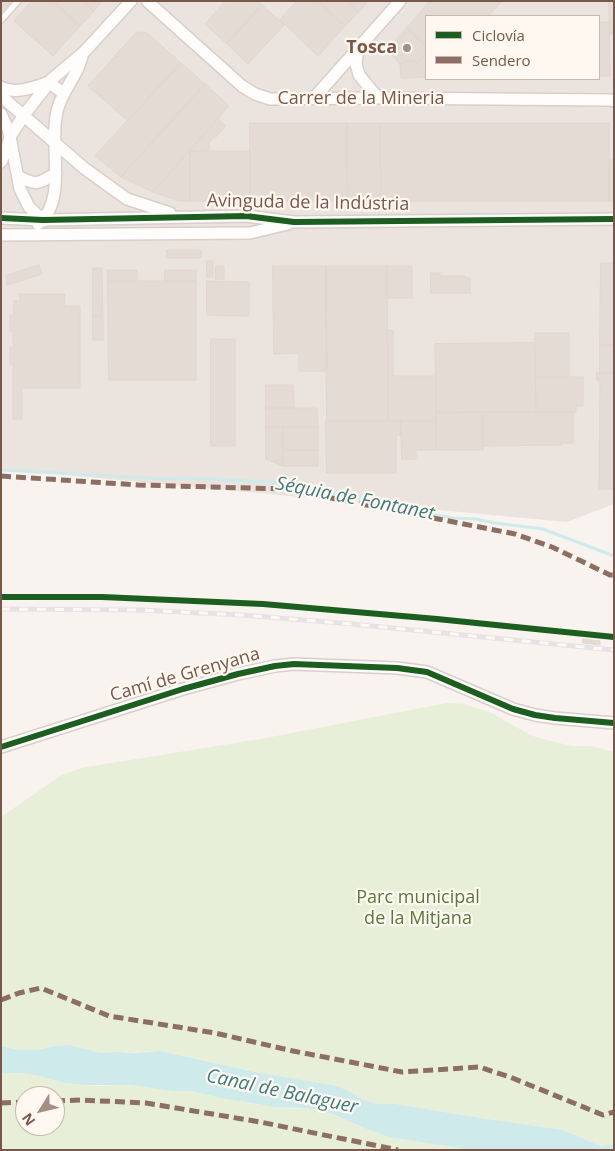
<!DOCTYPE html>
<html>
<head>
<meta charset="utf-8">
<style>
	body { margin:0 }
	#map { position:relative; width:615px; height:1151px; overflow:hidden; background:#f8f3ee; font-family:"Open Sans",sans-serif }
	canvas { display:block }
	.frame { position:absolute; inset:0; border:2px solid #79574b; pointer-events:none }
	.legend { position:absolute; left:425px; top:15px; width:175px; height:65px; box-sizing:border-box; background:#fff8f0; border:1px solid #c9b8ae; margin:0; padding:6px 9px; list-style:none; font-size:15px; color:#79574b }
	.legend li { display:flex; align-items:center; gap:10px; height:25px }
	.legend b { width:25px; border:1px solid #c9b8ae }
	.north { position:absolute; left:15px; top:1086px; width:50px; height:50px; box-sizing:border-box; background:#fff8f0; border:1px solid #c9b8ae; border-radius:50%; rotate:234deg; font-size:14px; font-weight:700; line-height:20px; text-align:center; color:#79574b }
	.north::after { content:''; display:block; margin:auto; width:18px; height:22px; background:#a58e84; clip-path:polygon(50% 0,100% 100%,50% 72%,0 100%) }
</style>
</head>
<body>
<div id="map">
<canvas width="615" height="1151"></canvas>
<div class="frame"></div>
<ul class="legend">
<li><b style="height:6px;background:#1b5e20"></b>Ciclovía</li>
<li><b style="height:6px;background:#8d6e63"></b>Sendero</li>
</ul>
<div class="north">N</div>
</div>
<script>
const ctx = document.querySelector('canvas').getContext('2d');
ctx.lineJoin = 'round';
function fillPath(path, color) { ctx.fillStyle = color; ctx.fill(path, 'evenodd'); }
function strokePath(path, color, width, dash) { ctx.strokeStyle = color; ctx.lineWidth = width; ctx.lineCap = dash ? 'butt' : 'round'; ctx.setLineDash(dash || []); ctx.stroke(path); }
function label(font, color, halo, rows, align = 'center') {
  ctx.font = font + ' "Open Sans",sans-serif'; ctx.lineWidth = 4.5; ctx.setLineDash([]); ctx.textBaseline = 'middle'; ctx.strokeStyle = halo; ctx.fillStyle = color; for (const [text, x, y, turn = 0] of rows) {
    ctx.save(); ctx.translate(x, y); ctx.rotate((+turn || 0) * Math.PI / 180); ctx.textAlign = isNaN(turn) ? turn : align; if (halo) ctx.strokeText(text, 0, 0); ctx.fillText(text, 0, 0); ctx.restore();
  }
}
fillPath(new Path2D(`
	M1 1H614V504L567 522 23 471 1 470ZM426 16H599V79H426Z`), '#ebe3de');
fillPath(new Path2D(`
	M447 703 464 704 492 713 530 735 546 740 572 746H590L614 752V1144L601 1146 563 1130 474 1117 396 1104H377L365 1100 338 1086 255 1072 160 1051 101 1053 68 1045 54 1046 37 1050H19L1 1046V817L62 775 81 768 266 738Z
	M1 1073H20L39 1076 65 1083 85 1085 97 1086 119 1085 144 1086 173 1091H192L254 1104 295 1109H313L333 1114 364 1128 389 1137 472 1150H1ZM25 1096H55V1126H25Z`), '#e7efd8');
fillPath(new Path2D(`
	M68 1045 101 1053 114 1052 135 1053 160 1051 255 1072 338 1086 365 1100 377 1104H396L474 1117 563 1130 601 1146 614 1144V1150H472L389 1137 364 1128 333 1114 313 1109 274 1107 222 1098 192 1091H173L131 1085H85L65 1083 39 1076 20 1073H1V1046L19 1050H37L54 1046Z`), '#ceeaea');
strokePath(new Path2D(`
	M1 470 167 479 184 478 290 483 335 495 359 497 420 512 453 518 476 519 495 523 543 529 614 556`), '#ceeaea', 3);
const building = new Path2D(`
	M1 1 11 2 1 12Z
	M32 1H53L80 26 53 56 14 21Z
	M53 1H84L94 11 80 26Z
	M84 1H102L94 11Z
	M226 1H259L262 5 227 44 205 24Z
	M297 1H318L345 26 318 56 280 20Z
	M318 1H347L359 12 345 26Z
	M347 1H368L359 12Z
	M430 1H502L488 16H426V46L407 28Z
	M609 1H614V34H610Z
	M262 5 284 25 248 64 227 44Z
	M599 22H609L610 76H599Z
	M407 28 426 46V53L418 62 407 61 400 64 387 50Z
	M141 32 147 33 181 63 128 121 88 86 131 38 135 34Z
	M426 53V77L401 78 400 64 407 61 418 62Z
	M181 63 205 84 121 177 95 156Z
	M205 84 229 106 153 192 121 177Z
	M218 119 226 126 215 138 214 137 209 143V151H190Z
	M250 123H347L348 201H250Z
	M347 123H380L381 201H348Z
	M380 123H609V201H381Z
	M190 151V201H179L153 192Z
	M190 151H250V201H190Z
	M609 160H614V201H609Z
	M167 250H201V258H167Z
	M207 261H213V277H207Z
	M601 263H614V345H600Z
	M39 265 42 274 7 285 6 276Z
	M216 266H224V279H216Z
	M273 266H326L327 371H299V353L274 354Z
	M326 266H387L388 421H327Z
	M387 266H412V298H388Z
	M93 268H102L103 315 93 316Z
	M108 270H137V281H108Z
	M165 270H196V281H165Z
	M431 273H440V276H466V278H470V293H431Z
	M108 281H196V380H109Z
	M207 281 249 282V316L207 315Z
	M20 294H65L64 306H80V388H22V419H13V364H10V347H13V331H10V315L13 316 14 301H20Z
	M93 316H103V340H93Z
	M388 330H393V376H436V421H388Z
	M535 333H569V377H536Z
	M211 339H235V446H211Z
	M535 343 536 412 436 413 435 344Z
	M600 345H614V373H600Z
	M597 373H614V489H599L600 380H597Z
	M536 377H583V406H576V412H536Z
	M266 385H293L294 408H266Z
	M266 408H317L318 427H266Z
	M483 412H573V443H561V445L483 446Z
	M483 412V450H436V413Z
	M326 421H401V435H396V473H327Z
	M401 421H436V450H416V459H402Z
	M266 427H283V466L266 459Z
	M283 427H318V450H283Z
	M283 450H318V466H283Z
	M583 639 600 641V645L583 643Z`);
fillPath(building, '#e5dbd5');
strokePath(building, '#e2d6cf', 1);
const service = new Path2D(`
	M1 20 18 1`);
const minor = new Path2D(`
	M147 1 242 86 255 94 270 99 378 98 611 100 614 101
	M358 48 356 64 359 75 378 98
	M1 87C16 95 34 87 49 82L64 94
	M1 96 84 168 127 199 170 213
	M314 98 400 1
	M1 114 8 129 10 137 20 189 29 207 44 221
	M1 162 6 151 10 137 24 115 52 79 84 52 131 1
	M18 176C36 186 38 184 56 173
	M1 218 43 220 246 216 294 222 614 219
	M38 224C67 201 50 149 56 117 58 99 70 85 78 68 80 64 81 58 83 54
	M1 235 250 233 288 224
	M1 747 183 689 238 674 275 666 294 664 397 668 427 672 513 709 535 715 555 718 614 723`);
strokePath(service, '#d8cfca', 8);
strokePath(minor, '#d8cfca', 14);
strokePath(service, '#fefdfc', 5.5);
strokePath(minor, '#fefdfc', 11);
const rail = new Path2D(`
	M1 609 141 610 242 615 352 624 614 650`);
strokePath(rail, '#e5e3e6', 5);
strokePath(rail, '#fff8f0', 3, [9]);
strokePath(new Path2D(`
	M1 476 138 485 285 489 515 534 552 547 610 575H614
	M1 1000 19 993 41 988 109 1016 215 1033 293 1051 402 1072 479 1067 510 1077 603 1115 614 1112
	M55 1101 80 1100 146 1103 260 1122 398 1150
	M1 1103 25 1102`), '#8d6e63', 5, [10, 5]);
strokePath(new Path2D(`
	M1 218 43 220 246 216 294 222 614 219
	M1 597H102L263 604 437 619 614 637
	M1 747 183 689 238 674 275 666 294 664 397 668 427 672 513 709 535 715 555 718 614 723`), '#1b5e20', 6);
for (const [x, y, r, color] of [
	[407,48,5,"#a58e84"]
]) { const dot = new Path2D(); dot.arc(x, y, r, 0, 2 * Math.PI); ctx.fillStyle = color; ctx.fill(dot); strokePath(dot, '#fff8f0', 2); }
label('bold 18px', '#79574b', '#fff8f0', [
	["Tosca",397,48]
], 'right');
label('18px', '#79574b', '#fff8f0', [
	["Carrer de la Mineria",361,99],
	["Avinguda de la Indústria",308,203,1],
	["Camí de Grenyana",185,675,-16]
]);
label('18px', '#567a40', '#fff8f0', [
	["Parc municipal",418,898],
	["de la Mitjana",418,919]
]);
label('italic 19px', '#3d7a7e', '#fff8f0', [
	["Séquia de Fontanet",355,499,11],
	["Canal de Balaguer",282,1092,12]
]);
</script>
</body>
</html>
